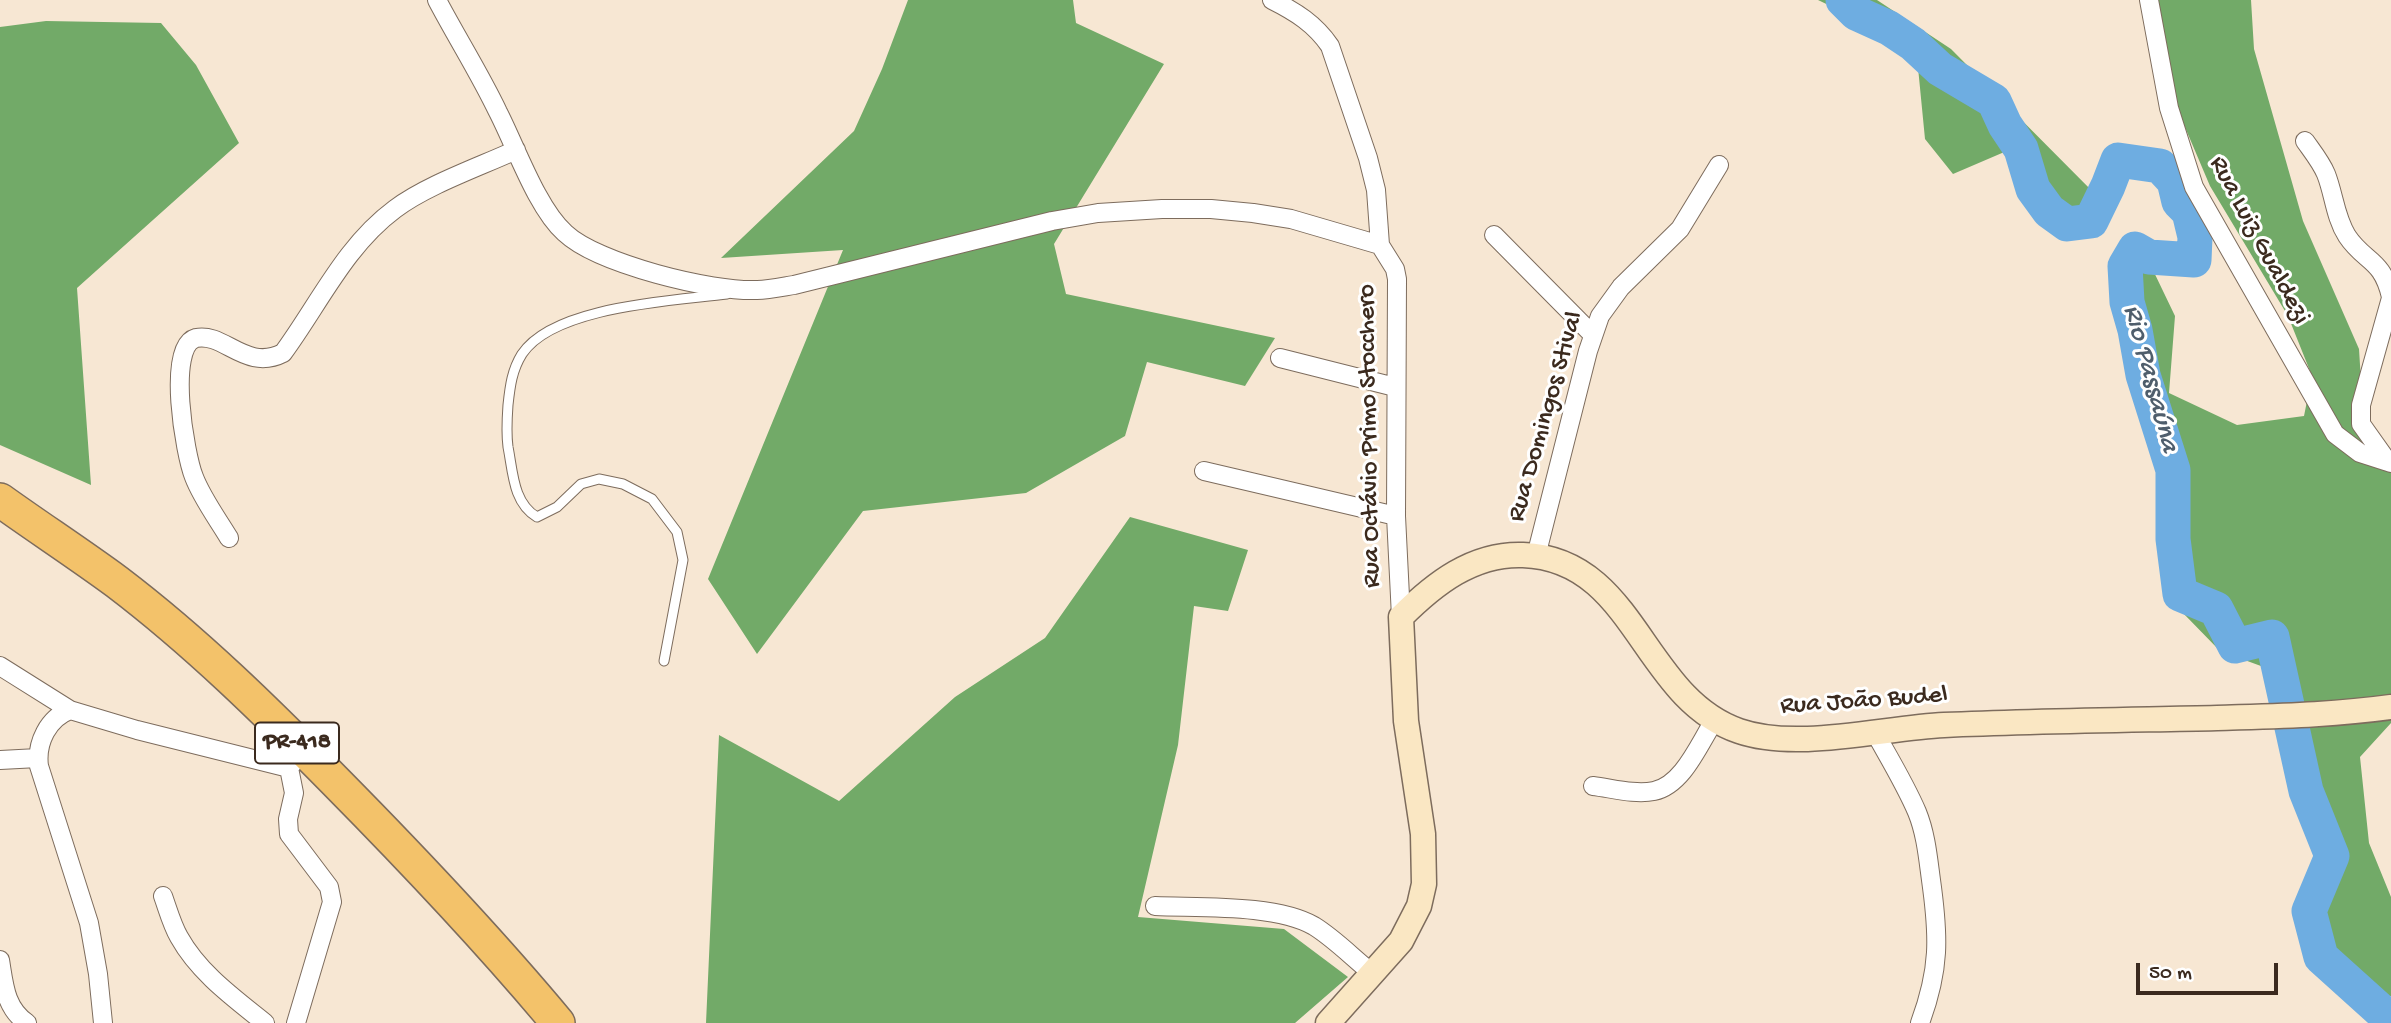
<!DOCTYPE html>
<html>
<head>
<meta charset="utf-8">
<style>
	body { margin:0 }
	#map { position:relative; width:2391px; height:1023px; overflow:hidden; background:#f7e7d3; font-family:"Gochi Hand",sans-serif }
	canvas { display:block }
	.scale { position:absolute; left:2136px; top:963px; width:142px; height:32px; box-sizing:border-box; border:4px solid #3b2a1e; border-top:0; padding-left:9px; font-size:21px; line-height:24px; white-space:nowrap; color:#3b2a1e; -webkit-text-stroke:5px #fff; paint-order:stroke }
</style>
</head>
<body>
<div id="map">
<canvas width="2391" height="1023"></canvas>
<div class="scale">50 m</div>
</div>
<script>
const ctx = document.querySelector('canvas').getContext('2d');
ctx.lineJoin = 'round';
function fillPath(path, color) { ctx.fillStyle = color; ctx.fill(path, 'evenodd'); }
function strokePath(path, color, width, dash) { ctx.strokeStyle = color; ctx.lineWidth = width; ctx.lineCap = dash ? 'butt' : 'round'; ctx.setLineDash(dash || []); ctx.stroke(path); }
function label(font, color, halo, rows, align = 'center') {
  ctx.font = font + ' "Gochi Hand",sans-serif'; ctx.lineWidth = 6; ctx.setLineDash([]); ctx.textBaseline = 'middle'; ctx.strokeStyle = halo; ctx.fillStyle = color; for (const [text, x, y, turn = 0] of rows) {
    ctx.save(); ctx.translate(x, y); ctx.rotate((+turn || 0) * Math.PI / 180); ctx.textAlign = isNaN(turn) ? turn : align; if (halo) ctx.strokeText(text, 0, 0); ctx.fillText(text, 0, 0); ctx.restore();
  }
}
fillPath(new Path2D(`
	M908 0H1073L1076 23 1164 64 1054 244 1066 294 1275 338 1245 386 1147 362 1125 436 1026 493 863 511 757 654 708 579 843 250 721 258 854 131 882 69Z
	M1818 0H1877L1951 49 2101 200 2057 221 2009 150 1953 174 1925 139 1916 47Z
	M2150 0H2251L2254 49 2303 221 2359 349 2363 413 2391 453V723L2360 757 2369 843 2391 897V996H2367L2315 915 2331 851 2297 761 2280 673 2220 651 2183 613 2169 451 2129 338 2122 280 2151 266 2175 316 2169 393 2237 425 2304 416 2312 376 2288 316 2210 186 2156 59Z
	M46 21 161 23 196 65 239 143 77 288 91 485 0 445V27Z
	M1130 517 1248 550 1228 611 1194 606 1178 745 1138 917 1284 929 1348 977 1295 1023H706L719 735 839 801 955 697 1045 638Z`), '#72aa68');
strokePath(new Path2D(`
	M1843 0 1856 13 1889 28 1913 44 1940 69 1994 101 2005 125 2021 149 2033 189 2049 211 2067 224 2091 221 2108 186 2118 160 2160 166 2174 181 2179 202 2189 212 2195 237 2194 260 2149 257 2135 249 2125 266 2127 302 2135 330 2143 375 2173 470V539L2180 594 2216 609 2235 646 2272 637 2306 791 2332 856 2309 911 2321 957 2382 1012 2391 1016`), '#6eade1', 35);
const lane = new Path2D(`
	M664 661 683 560 677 532 652 499 623 484 599 479 581 484 557 507 537 517C513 503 513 472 508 447 506 432 507 419 508 405 510 386 512 370 522 354 554 306 673 301 727 294`);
const street = new Path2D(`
	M437 0C457 38 480 74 498 112 516 147 537 208 565 233 598 264 712 292 757 290 769 290 782 287 794 285L1052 221 1098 213 1162 209H1211L1253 213 1291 219 1380 245
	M1272 0C1296 12 1315 24 1330 46L1368 158 1376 190 1380 245 1395 269 1397 279 1396 516 1401 617
	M2149 0 2169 108 2194 187 2335 434 2360 453 2391 463
	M2305 141C2312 151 2321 162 2326 174 2334 194 2335 217 2347 236 2365 263 2382 258 2391 297
	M1494 235 1593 335
	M1280 358 1395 387
	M2388 462 2361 424V405L2391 298
	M1204 471 1396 516
	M229 538C217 518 202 498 194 477 185 455 166 346 196 338 224 332 246 372 283 353 319 304 345 246 395 209 427 185 479 167 516 150
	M1536 556 1588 351 1600 316 1621 287 1680 229 1719 165
	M0 666 70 710
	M1874 731C1889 758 1905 784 1917 812 1926 834 1928 858 1931 880 1939 937 1940 969 1920 1023
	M0 760 38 758
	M1593 786C1611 788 1635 795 1654 791 1683 785 1699 744 1714 721
	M163 896C168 910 172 925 179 937 199 973 234 998 265 1023
	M1155 906C1200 908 1276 904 1314 926 1335 939 1353 958 1372 973
	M0 960C4 984 5 1008 27 1023
	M103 1023 98 974 89 923 39 766C36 743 48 718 70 710L137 730 289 768
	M296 1023 332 902 329 887 289 834 288 819 294 793 289 768 296 759`);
const secondary = new Path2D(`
	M1328 1023 1401 941 1419 906 1424 884 1423 834 1406 721 1401 617C1434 584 1473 553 1523 555 1636 559 1641 697 1739 731 1796 751 1883 728 1944 725 2035 721 2126 720 2217 718 2275 716 2333 715 2391 707`);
const highway = new Path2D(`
	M0 500C39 528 79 554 117 582 196 642 267 712 336 782 413 860 488 939 558 1023`);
strokePath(lane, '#7d6c5d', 11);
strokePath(street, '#7d6c5d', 20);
strokePath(secondary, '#7d6c5d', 27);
strokePath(highway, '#7d6c5d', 36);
strokePath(lane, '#fff', 9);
strokePath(street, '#fff', 18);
strokePath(secondary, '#fae7c3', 24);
strokePath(highway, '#f3c26a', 33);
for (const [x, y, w] of [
	[297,743,84]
]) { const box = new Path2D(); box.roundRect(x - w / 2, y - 20.5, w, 41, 5); ctx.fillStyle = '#fff'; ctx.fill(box); strokePath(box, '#3b2a1e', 2); }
label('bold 24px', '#3b2a1e', null, [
	["PR-418",297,743]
]);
label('26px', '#3b2a1e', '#fff', [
	["Rua Luiz Gualdezi",2258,241,62],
	["Rua Domingos Stival",1547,417,-74],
	["Rua Octávio Primo Stocchero",1371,436,-91],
	["Rua João Budel",1864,702,-4]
]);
label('italic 28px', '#4f5e6c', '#fff', [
	["Rio Passaúna",2149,379,75]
]);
</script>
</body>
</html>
